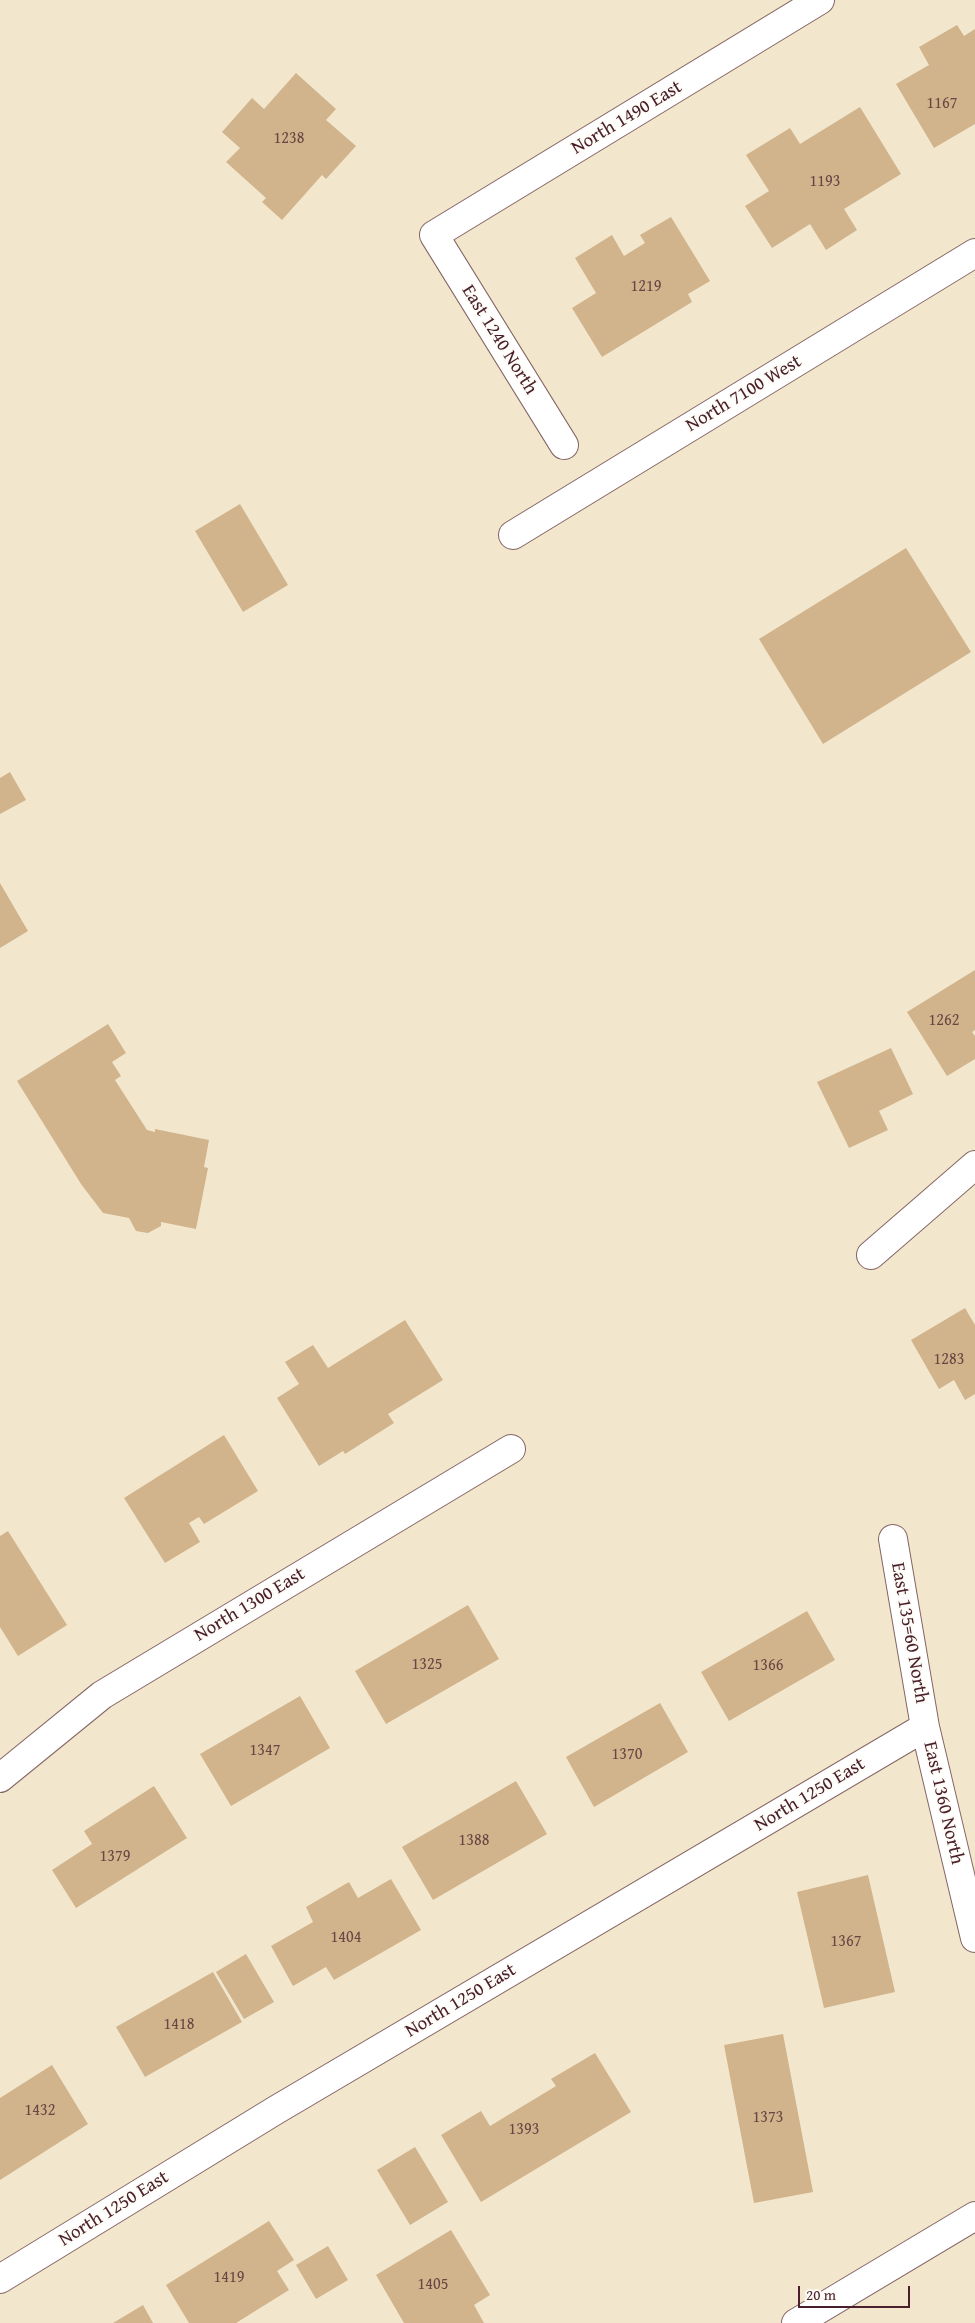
<!DOCTYPE html>
<html>
<head>
<meta charset="utf-8">
<style>
	body { margin:0 }
	#map { position:relative; width:975px; height:2323px; overflow:hidden; background:#f2e7cd; font-family:"Gentium Book Plus",serif }
	canvas { display:block }
	.scale { position:absolute; left:798px; top:2286px; width:112px; height:22px; box-sizing:border-box; border:2px solid #4a1f2b; border-top:0; padding-left:6px; font-size:15px; line-height:18px; white-space:nowrap; color:#4a1f2b; -webkit-text-stroke:4px #fdfcf7; paint-order:stroke }
</style>
</head>
<body>
<div id="map">
<canvas width="975" height="2323"></canvas>
<div class="scale">20 m</div>
</div>
<script>
const ctx = document.querySelector('canvas').getContext('2d');
ctx.lineJoin = 'round';
function fillPath(path, color) { ctx.fillStyle = color; ctx.fill(path, 'evenodd'); }
function strokePath(path, color, width, dash) { ctx.strokeStyle = color; ctx.lineWidth = width; ctx.lineCap = dash ? 'butt' : 'round'; ctx.setLineDash(dash || []); ctx.stroke(path); }
function label(font, color, halo, rows, align = 'center') {
  ctx.font = font + ' "Gentium Book Plus",serif'; ctx.lineWidth = 4; ctx.setLineDash([]); ctx.textBaseline = 'middle'; ctx.strokeStyle = halo; ctx.fillStyle = color; for (const [text, x, y, turn = 0] of rows) {
    ctx.save(); ctx.translate(x, y); ctx.rotate((+turn || 0) * Math.PI / 180); ctx.textAlign = isNaN(turn) ? turn : align; if (halo) ctx.strokeText(text, 0, 0); ctx.fillText(text, 0, 0); ctx.restore();
  }
}
fillPath(new Path2D(`
	M957 25 964 36 975 29V124L934 148 896 84 929 65 919 47Z
	M296 73 336 109 326 120 356 146 326 179 322 175 282 220 262 202 266 198 226 162 240 148 222 132 252 98 264 109Z
	M860 107 901 174 844 209 857 230 826 250 810 224 772 248 745 206 769 191 746 155 790 128 800 144Z
	M671 217 710 281 688 294 692 302 602 357 572 308 596 293 575 258 612 235 624 256 645 243 640 235Z
	M240 504 288 585 243 612 195 531Z
	M906 548 971 652 823 744 759 639Z
	M10 772 26 800 0 814V778Z
	M0 883 28 931 0 948Z
	M975 970V1030L972 1032 975 1036V1059L947 1076 907 1012Z
	M108 1024 126 1053 112 1062 121 1076 115 1080 147 1130 155 1132V1129L209 1140 204 1167 208 1168 196 1229 161 1222V1226L148 1233 136 1231 129 1218 103 1213 81 1184 17 1081Z
	M891 1048 913 1094 879 1111 888 1130 849 1148 817 1082Z
	M965 1308 975 1325V1394L965 1400 954 1380 939 1389 911 1340Z
	M405 1320 443 1380 388 1414 394 1423 345 1454 343 1451 319 1466 277 1398 299 1384 285 1362 313 1345 328 1368Z
	M224 1435 258 1491 204 1524 199 1517 189 1523 200 1542 165 1563 124 1498Z
	M8 1531 67 1625 18 1656 0 1627V1536Z
	M468 1605 499 1659 386 1724 355 1671Z
	M807 1611 835 1660 729 1721 701 1672Z
	M300 1696 330 1748 231 1806 200 1754Z
	M660 1703 688 1752 594 1807 566 1757Z
	M516 1781 547 1834 433 1900 402 1847Z
	M154 1786 187 1838 76 1908 52 1870 92 1844 84 1831Z
	M868 1875 895 1992 824 2008 797 1892Z
	M391 1879 421 1930 334 1980 326 1967 293 1986 271 1946 313 1922 306 1907 349 1882 358 1898Z
	M246 1954 274 2002 244 2019 216 1972Z
	M213 1972 242 2022 145 2077 116 2027Z
	M783 2034 813 2192 754 2203 724 2045Z
	M595 2053 631 2112 481 2202 441 2135 481 2111 490 2126 556 2086 551 2079Z
	M52 2065 88 2124 0 2180V2098Z
	M415 2147 448 2202 410 2225 377 2170Z
	M269 2221 294 2260 277 2271 289 2290 236 2323H189L166 2285Z
	M451 2230 490 2295 474 2305 484 2323H404L376 2275Z
	M328 2246 348 2280 316 2299 296 2265Z
	M143 2305 153 2323H113Z`), '#d1b38c');
const minor = new Path2D(`
	M564 445 434 235 820 0
	M513 535 975 253
	M871 1255 975 1165
	M893 1539 925 1727 975 1938
	M0 1778 102 1695 511 1449
	M0 2279 276 2110 925 1727`);
const secondary = new Path2D(`
	M796 2323 975 2216`);
strokePath(minor, '#856564', 30);
strokePath(secondary, '#856564', 30);
strokePath(minor, '#fff', 28);
strokePath(secondary, '#fff', 28);
label('16px', '#6c4443', null, [
	["1167",942,104],
	["1238",289,139],
	["1193",825,182],
	["1219",646,287],
	["1262",944,1021],
	["1283",949,1360],
	["1325",427,1665],
	["1366",768,1666],
	["1347",265,1751],
	["1370",627,1755],
	["1388",474,1841],
	["1379",115,1857],
	["1404",346,1938],
	["1367",846,1942],
	["1418",179,2025],
	["1432",40,2111],
	["1373",768,2118],
	["1393",524,2130],
	["1419",229,2278],
	["1405",433,2285]
]);
label('19px', '#4a1f2b', '#fdfcf7', [
	["North 1490 East",627,118,-31],
	["East 1240 North",499,340,58],
	["North 7100 West",744,394,-31],
	["North 1300 East",250,1605,-31],
	["East 135=60 North",909,1633,80],
	["North 1250 East",810,1795,-31],
	["East 1360 North",943,1803,77],
	["North 1250 East",461,2001,-31],
	["North 1250 East",114,2209,-32]
]);
</script>
</body>
</html>
